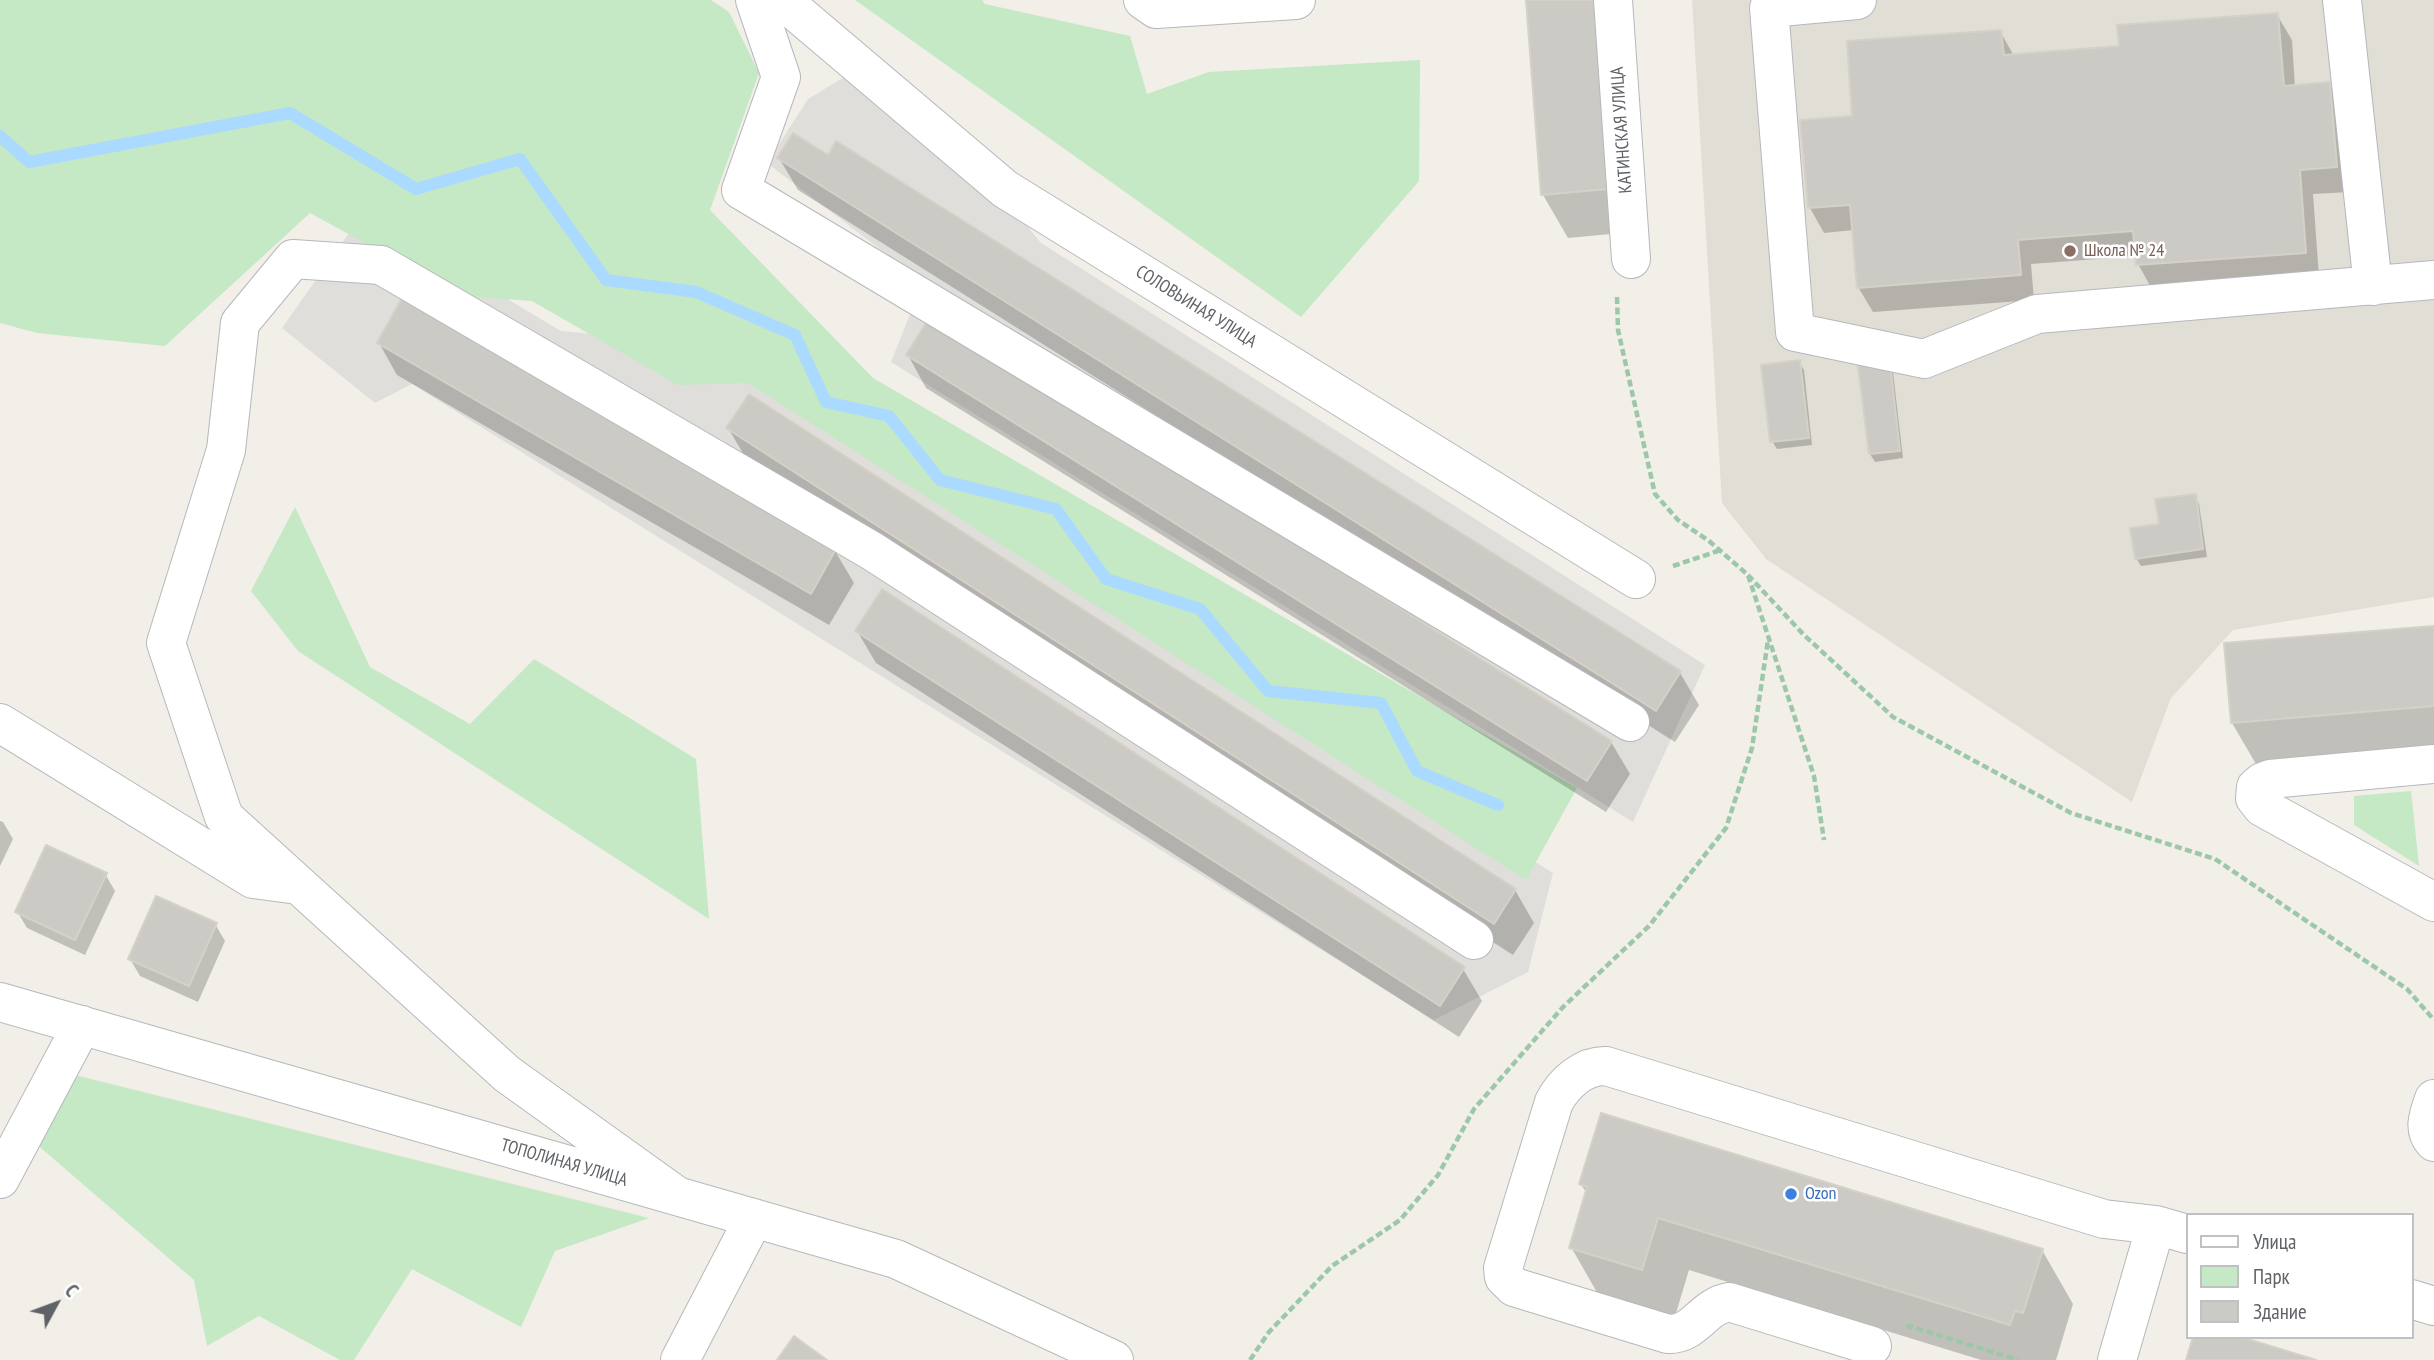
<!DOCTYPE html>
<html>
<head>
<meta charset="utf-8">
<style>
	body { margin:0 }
	#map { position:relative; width:2434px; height:1360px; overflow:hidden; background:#f1efe8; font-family:"PT Sans Narrow",sans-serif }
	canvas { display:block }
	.legend { position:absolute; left:2186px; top:1213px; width:228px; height:126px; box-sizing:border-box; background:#fff; border:2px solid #bfc1c3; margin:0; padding:9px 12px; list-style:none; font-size:21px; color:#5f6368 }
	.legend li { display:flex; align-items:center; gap:14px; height:35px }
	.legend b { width:35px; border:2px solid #bfc1c3 }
	.north { position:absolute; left:21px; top:1269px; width:70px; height:70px; -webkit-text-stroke:5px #fff; paint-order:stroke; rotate:49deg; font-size:19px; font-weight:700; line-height:28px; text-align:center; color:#5f6368 }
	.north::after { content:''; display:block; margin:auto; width:24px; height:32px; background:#5f6368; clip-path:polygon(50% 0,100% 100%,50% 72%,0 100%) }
</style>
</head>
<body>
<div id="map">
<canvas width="2434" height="1360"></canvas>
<ul class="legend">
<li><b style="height:9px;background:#fff"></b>Улица</li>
<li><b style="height:19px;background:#c5e8c5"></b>Парк</li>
<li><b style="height:19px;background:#cccac5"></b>Здание</li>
</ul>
<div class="north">С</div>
</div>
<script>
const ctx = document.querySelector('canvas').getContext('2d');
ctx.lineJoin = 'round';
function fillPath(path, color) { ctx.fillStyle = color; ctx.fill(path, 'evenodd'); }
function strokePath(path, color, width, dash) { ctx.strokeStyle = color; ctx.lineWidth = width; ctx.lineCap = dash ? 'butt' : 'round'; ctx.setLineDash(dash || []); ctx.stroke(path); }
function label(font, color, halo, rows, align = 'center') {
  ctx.font = font + ' "PT Sans Narrow",sans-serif'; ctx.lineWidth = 5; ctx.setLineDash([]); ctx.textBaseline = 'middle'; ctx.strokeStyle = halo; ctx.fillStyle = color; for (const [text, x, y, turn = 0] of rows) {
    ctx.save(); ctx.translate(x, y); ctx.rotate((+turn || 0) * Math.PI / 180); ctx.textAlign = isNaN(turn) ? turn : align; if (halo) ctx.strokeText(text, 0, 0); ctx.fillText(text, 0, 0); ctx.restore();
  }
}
fillPath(new Path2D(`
	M856 70 957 140 1041 243 1705 665 1633 822 891 362 923 282 767 163 808 99Z
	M363 213 561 331 710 345 1553 873 1528 972 1434 1020 412 384 375 403 282 328Z`), '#e0deda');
fillPath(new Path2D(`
	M1692 0H2434V597L2233 630 2171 698 2132 802 1766 559 1722 503Z`), '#e1ded6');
fillPath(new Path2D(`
	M0 0H711L729 12 759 73 710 210 873 378 1577 788 1526 880 748 383 678 385 532 301 462 296 310 213 165 346 37 333 0 323Z
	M855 0H982L985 4 1130 36 1147 94 1209 72 1420 60 1419 181 1301 317Z
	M295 507 370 667 470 724 534 659 696 759 709 919 298 651 251 591Z
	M2411 791 2419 866 2354 825V796Z
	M59 1071 649 1218 555 1251 521 1327 412 1269 354 1360H340L259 1316 207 1346 194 1280 34 1142Z`), '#c5e8c5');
fillPath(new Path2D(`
	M1528 0 1643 231 1568 238 1543 195Z
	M2277 15 2292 40 2295 87 2329 84 2344 109 2350 192 2313 194 2319 277 2152 289 2138 264 2137 256 2031 264 2034 300 1873 312 1858 287 1854 230 1824 233 1810 208 1854 118 2000 31 2014 56 2121 48Z
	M837 143 1680 673 1699 705 1675 742 798 190 779 158 828 157Z
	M379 343 835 551 854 583 829 625 397 375Z
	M908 355 1611 742 1630 774 1606 812 926 388Z
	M1799 362 1804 370 1812 445 1777 449 1772 441Z
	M1889 364 1893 372 1903 458 1875 462 1870 454Z
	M750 396 1515 890 1534 923 1513 955 747 460 728 428Z
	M2195 496 2199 504 2207 557 2141 566 2136 558 2161 525Z
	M2434 628V763L2263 776 2232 723Z
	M857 631 1463 969 1482 1001 1459 1037 876 663Z
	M0 821 3 822 13 839 0 866Z
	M105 874 115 891 85 955 27 928 17 911Z
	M215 924 225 941 198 1002 140 976 130 959Z
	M1581 1184 2042 1250 2073 1304 2056 1360H1981L1689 1270 1673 1323 1602 1301 1571 1247 1587 1194Z`), '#0003');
strokePath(new Path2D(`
	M0 136 29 162 290 113 416 189 520 159 606 280 696 292 795 335 826 402 889 416 940 480 1056 509 1106 579 1200 609 1268 691 1381 703 1417 771 1498 805`), '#aadaff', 12);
const building = new Path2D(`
	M1526 0H1605L1619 188 1541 195Z
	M2278 13 2284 86 2330 82 2337 167 2300 170 2306 253 2136 265 2133 231 2018 240 2021 275 1857 288 1850 205 1808 208 1800 120 1852 116 1847 41 2001 30 2004 55 2119 46 2117 25Z
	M793 133 828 155 836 141 1681 671 1656 711 777 158Z
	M402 298 836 549 811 594 377 343Z
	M931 315 1612 741 1587 781 906 355Z
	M1800 360 1809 438 1770 442 1761 365Z
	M1890 363 1900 451 1869 454 1858 366Z
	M749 394 1516 889 1494 924 726 428Z
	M2196 494 2203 549 2135 559 2130 528 2159 524 2155 499Z
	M882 589 1465 967 1440 1006 855 631Z
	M2434 626V706L2231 723 2224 643Z
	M46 845 107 873 75 940 15 912Z
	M156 896 217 923 189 986 128 959Z
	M1601 1113 2043 1249 2023 1313 2015 1311 2010 1325 1658 1218 1642 1270 1569 1248 1587 1187 1579 1184Z
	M794 1336 827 1360H777Z
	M2193 1337H2241L2316 1360H2186Z`);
fillPath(building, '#cccac5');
strokePath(building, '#d6d1c6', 2);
const minor = new Path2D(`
	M755 0 781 77 741 190 1630 722
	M782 0 1005 189 1636 579
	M1143 0 1156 9 1296 0
	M1613 0 1631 259
	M1857 0 1769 8 1795 332 1924 359 2037 314 2434 280
	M2342 0 2373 286
	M0 723 253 879 298 885
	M2434 764 2270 779 2262 782 2256 787 2255 798 2262 807 2434 902
	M0 1002 896 1259 1114 1360
	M2434 1099C2429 1114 2422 1129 2434 1142
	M0 1179 82 1025
	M677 1196 507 1074 224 817 166 643 226 450 240 323 293 259 381 265 872 551 1474 940
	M2411 1299 2434 1306
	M1872 1346 1729 1302C1702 1307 1695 1335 1668 1334L1514 1287 1504 1277 1503 1268 1554 1102C1564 1083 1584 1065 1606 1066L2104 1219 2156 1225
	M680 1360 754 1218
	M2117 1360 2156 1225 2187 1234`);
strokePath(minor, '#b5b8bc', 40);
strokePath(new Path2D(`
	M1617 297 1618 330 1655 494 1678 520 1709 541 1748 575 1814 776 1824 840
	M1673 566 1718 551
	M1748 575 1804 635 1893 717 2071 813 2215 859 2407 989 2434 1020
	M1907 1328 1909 1326 2018 1360
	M1250 1360 1269 1332 1332 1266 1400 1220 1438 1175 1474 1109 1563 1007 1649 926 1726 828 1752 748 1768 640`), '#9cc7a9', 4.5, [7, 3.5]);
strokePath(minor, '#fff', 38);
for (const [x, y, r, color] of [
	[2070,251,7,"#8d6e63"],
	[1791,1194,7,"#3f7fe0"]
]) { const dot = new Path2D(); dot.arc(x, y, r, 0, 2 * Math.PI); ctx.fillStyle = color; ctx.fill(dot); strokePath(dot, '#fff', 2.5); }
label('18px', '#5f6368', '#fff', [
	["КАТИНСКАЯ УЛИЦА",1622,130,-94],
	["СОЛОВЬИНАЯ УЛИЦА",1196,307,32],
	["ТОПОЛИНАЯ УЛИЦА",564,1163,16]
]);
label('18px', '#785e54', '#fff', [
	["Школа № 24",2084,251]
], 'left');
label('18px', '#366cbe', '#fff', [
	["Ozon",1805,1194]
], 'left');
</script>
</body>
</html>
